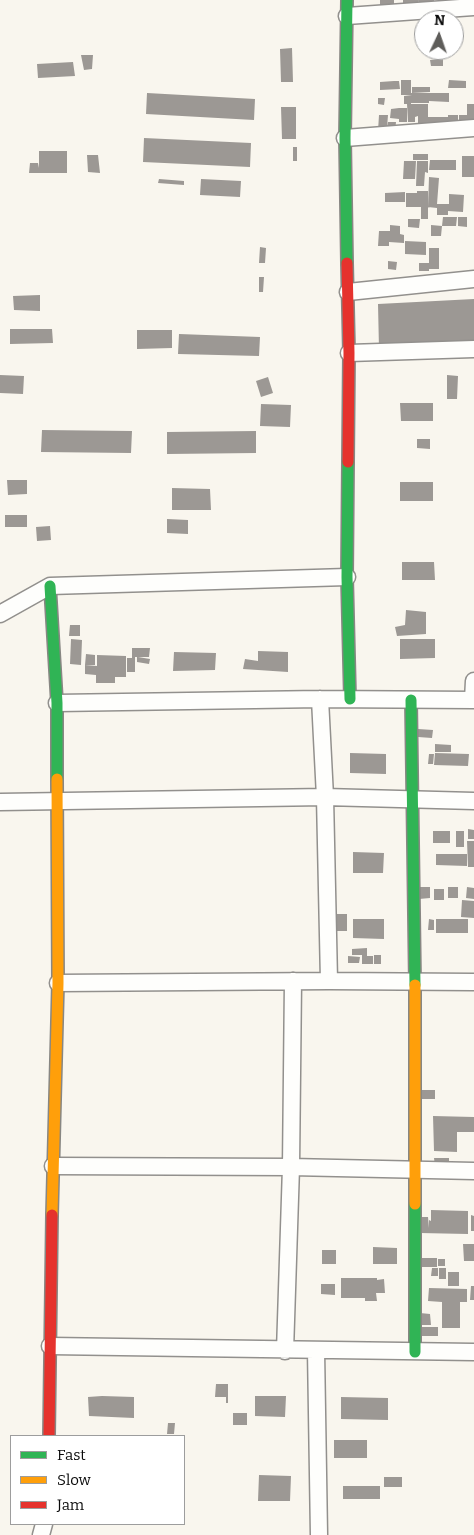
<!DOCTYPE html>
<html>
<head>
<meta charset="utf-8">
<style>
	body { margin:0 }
	#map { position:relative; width:474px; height:1535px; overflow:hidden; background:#f9f6ee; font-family:Bitter,serif }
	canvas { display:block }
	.legend { position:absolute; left:10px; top:1435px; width:175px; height:90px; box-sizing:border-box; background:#fff; border:1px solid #9d9d9d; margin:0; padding:6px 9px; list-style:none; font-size:15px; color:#0a0a0a }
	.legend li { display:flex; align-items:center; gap:10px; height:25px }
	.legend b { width:25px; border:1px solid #9d9d9d }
	.north { position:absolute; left:414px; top:10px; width:50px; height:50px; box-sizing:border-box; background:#fff; border:1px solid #9d9d9d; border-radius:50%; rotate:3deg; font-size:14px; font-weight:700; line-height:20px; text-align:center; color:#0a0a0a }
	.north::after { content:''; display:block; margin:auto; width:18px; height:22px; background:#5e5d5a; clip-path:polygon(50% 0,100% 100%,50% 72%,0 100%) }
</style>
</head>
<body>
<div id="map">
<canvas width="474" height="1535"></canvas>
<ul class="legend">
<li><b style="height:6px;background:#30b455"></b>Fast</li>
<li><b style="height:6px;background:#ff9f0a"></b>Slow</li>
<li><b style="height:6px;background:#e5322d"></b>Jam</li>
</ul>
<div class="north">N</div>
</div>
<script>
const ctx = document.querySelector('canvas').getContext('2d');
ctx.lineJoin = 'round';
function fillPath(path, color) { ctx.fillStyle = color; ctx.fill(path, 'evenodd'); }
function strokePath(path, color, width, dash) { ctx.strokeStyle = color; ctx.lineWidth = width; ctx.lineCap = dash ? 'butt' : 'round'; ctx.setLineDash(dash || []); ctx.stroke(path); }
fillPath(new Path2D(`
	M380 0H394V9H380Z
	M403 0H419L418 7H403Z
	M419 0H434V3L419 4Z
	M292 48 293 82H281L280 49Z
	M81 55H93L92 69 84 70Z
	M443 59V66H431L430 60Z
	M73 62 75 76 38 78 37 64Z
	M401 80H411V93H406H449V102L429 101V103H411V104H428V117H448V115H458V123L418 127V116L415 117V122H408L407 104H404V96L412 95H401Z
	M449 80 466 81V88H448Z
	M394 81H399L400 89 380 90V82Z
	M412 87H430V92L412 93Z
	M147 93 255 99 254 120 146 114Z
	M378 98H385L384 105 378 104Z
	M467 104H474V123H459V115H467Z
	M281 107H296V139H282Z
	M399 108H407V122H399V119L390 118 391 109Z
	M379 115H388L387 128 388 122H396L395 132 378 131Z
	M144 138 251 143 250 167 143 162Z
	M293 147H297V161H293Z
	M39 151H67V173H29L30 163H38L39 168Z
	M413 154H428V160H413Z
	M87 155H98L100 173 88 172Z
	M462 156H474V177H462Z
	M430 160H456V170H429Z
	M404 161H416L415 179H403Z
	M417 161H428V173L425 172 424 186H416Z
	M429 177 439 178 437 204H449V194L464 195 463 212 448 211V215H437V208L428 207Z
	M159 179 184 181V185L158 183Z
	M201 179 241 181 240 197 200 195Z
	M417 191H428V219H421V207H406V193H417Z
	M405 192V202H385V193Z
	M443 217H457L456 226H442Z
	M458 217H467V227L458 226Z
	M408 219H420L419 228 408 227Z
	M390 225 400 226V234L404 235V243L389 242V246H378L379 231H390Z
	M431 225 442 226 441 236H431Z
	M405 241 426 242V255L405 254Z
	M260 247 266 248 265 263H259Z
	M429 248H439V269H429V271H419V263H429Z
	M388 261 397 262 396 270 388 269Z
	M259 277H264L263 292H259Z
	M40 295V311L14 310 13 296Z
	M474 299V346L379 349 378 304Z
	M10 329H52L53 343 10 344Z
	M137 330H172V348L137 349Z
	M179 334 260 337 259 356 178 354Z
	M0 375 24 376 23 394 0 393Z
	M447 375 458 376 457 399H447Z
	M268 377 273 393 261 397 256 381Z
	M400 403H433V421H401Z
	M261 404 291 405 290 427 260 426Z
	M42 430 132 431 131 453 41 452Z
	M256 431V453L167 454V432Z
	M417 439H430V449L417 448Z
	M7 480H27V494L8 495Z
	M400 482H433V501H400Z
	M172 488 210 489 211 510H172Z
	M5 515H27V527H5Z
	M167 519 188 520V534L167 533Z
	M50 526 51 540 37 541 36 527Z
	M402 562H434L435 580H402Z
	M406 610 426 612V634L397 636 395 627 405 625Z
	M70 625H80V636H69Z
	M71 639 82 640 81 665 70 664Z
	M400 639H435V658L400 659Z
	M132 648H150L149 657H138L150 659 149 664 137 662V657H135V672H127V658H132Z
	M258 651 288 652V672L243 669 245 659 258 661Z
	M174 652 216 653 215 670 173 671Z
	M86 654 95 655V665H85Z
	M97 655 126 656V677H115V683H96V675L85 674V665L97 666Z
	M418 729 433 730 432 738 418 737Z
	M435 744 451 745V752H435Z
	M350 753 386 754V774L350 773Z
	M435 753 469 754 468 766 434 765Z
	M429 754H434L433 764H428Z
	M468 829 474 830V839H468Z
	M433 831H450V843H433Z
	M456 831H464V847H456Z
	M467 841H474V867H468Z
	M353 852 384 853 383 873H353Z
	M436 854H467V866L436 865Z
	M419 887H430V898L419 899Z
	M448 887H458V898H448Z
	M467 887 474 888V899L466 898Z
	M434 889H444V900H434Z
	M462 900 474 901V918L461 917Z
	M335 914H347V931H335Z
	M353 919H384V939L353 938Z
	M429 919 434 920V930H428Z
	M436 919H468V933H436Z
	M367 948V956H373V964H362V955H352V949Z
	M374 955H381V964H374Z
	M348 956 360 957 359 963H348Z
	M420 1090H435V1099H420Z
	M433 1116 474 1117V1132H457V1152L434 1151Z
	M434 1158H449V1167L435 1166Z
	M431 1210 468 1211V1234L420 1233V1217H428L429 1228V1220L431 1221Z
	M471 1215 474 1216V1231H471Z
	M463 1244H474V1261H464Z
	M373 1247 397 1248V1264H373Z
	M322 1250H336V1264H322Z
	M421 1258H437V1267H421Z
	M438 1259H445V1266H438Z
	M432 1268H438V1276H431Z
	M439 1268H446V1279H439Z
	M448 1272H459V1286H448Z
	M341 1278H377V1280L384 1279 385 1293H376L377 1301H365V1298H341Z
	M321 1284H335V1295L321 1294Z
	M471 1286H474V1300H470Z
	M429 1288 467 1289V1302H460V1328H442V1302L428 1301Z
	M420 1313 430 1314 431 1325H420Z
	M422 1327H438V1336H422Z
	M216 1384H228V1403H226V1397H215Z
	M102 1396 134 1397V1418L89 1416 88 1397Z
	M255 1396H286L285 1417 255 1416Z
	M341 1397 388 1398V1420L341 1419Z
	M233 1413H247V1425H233Z
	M168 1423H175L174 1434H167Z
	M334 1440H367V1458H334Z
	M259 1475 291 1476 290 1501H258Z
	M384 1477H402V1487H384Z
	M343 1486H380V1499H343Z`), '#9c9894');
const street = new Path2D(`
	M347 16 474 7
	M345 138 474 128
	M348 292 474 279
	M349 353 474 349
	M0 614 50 586 347 577
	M320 699 325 797 329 981
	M473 700 474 681
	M57 703 320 699 474 700
	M0 802 325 797 474 801
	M58 983 329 981 474 982
	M53 1166 291 1167 474 1171
	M50 1346 474 1352
	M316 1350 319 1535
	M285 1351 291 1167 293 981
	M41 1535 44 1524`);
const fast = new Path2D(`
	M347 0 345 138 347 263
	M348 462 347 577 350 699
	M50 586 57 703V779
	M411 700 415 985
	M415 1204V1352`);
const slow = new Path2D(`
	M415 985V1204
	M52 1215 58 983 57 779`);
const jam = new Path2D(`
	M347 263 349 353 348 462
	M49 1436 52 1215`);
strokePath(street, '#92908d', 19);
strokePath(fast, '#888783', 14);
strokePath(slow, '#888783', 14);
strokePath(jam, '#888783', 14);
strokePath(street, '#fefefc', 16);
strokePath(fast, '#30b455', 11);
strokePath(slow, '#ff9f0a', 11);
strokePath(jam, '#e5322d', 11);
</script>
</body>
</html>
